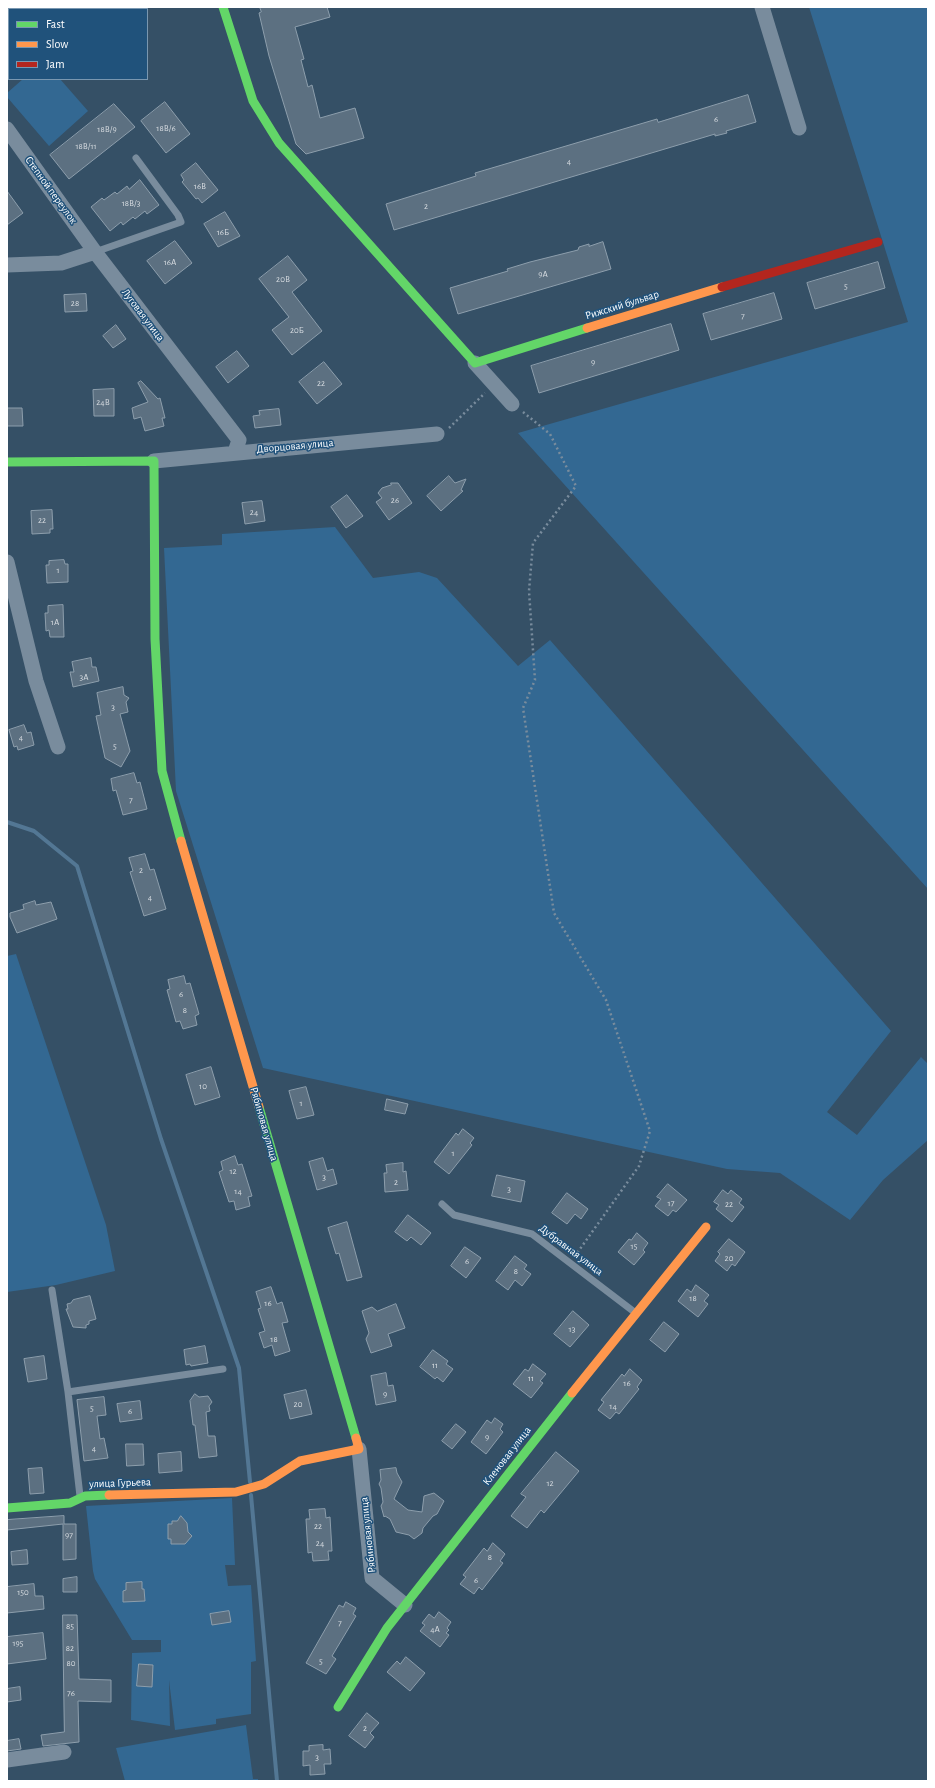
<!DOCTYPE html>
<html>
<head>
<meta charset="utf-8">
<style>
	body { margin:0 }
	#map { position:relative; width:935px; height:1788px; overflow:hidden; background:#355066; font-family:"Alegreya Sans",sans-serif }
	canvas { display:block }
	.frame { position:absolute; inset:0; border:8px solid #fff; pointer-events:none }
	.legend { position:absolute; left:8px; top:8px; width:140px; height:72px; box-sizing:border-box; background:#20527b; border:1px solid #7997b0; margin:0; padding:5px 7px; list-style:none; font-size:12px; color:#fff }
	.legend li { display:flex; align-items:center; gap:8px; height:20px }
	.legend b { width:20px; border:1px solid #7997b0 }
</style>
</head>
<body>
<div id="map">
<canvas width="935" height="1788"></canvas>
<div class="frame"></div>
<ul class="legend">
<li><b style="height:5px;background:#63d668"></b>Fast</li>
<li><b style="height:5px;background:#ff974d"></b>Slow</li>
<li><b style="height:5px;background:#b3261e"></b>Jam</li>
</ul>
</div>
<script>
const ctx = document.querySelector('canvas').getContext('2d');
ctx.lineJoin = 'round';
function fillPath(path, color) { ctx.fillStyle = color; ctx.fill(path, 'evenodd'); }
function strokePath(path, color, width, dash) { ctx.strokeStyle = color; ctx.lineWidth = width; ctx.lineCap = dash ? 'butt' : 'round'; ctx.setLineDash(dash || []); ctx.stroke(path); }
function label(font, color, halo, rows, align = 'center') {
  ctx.font = font + ' "Alegreya Sans",sans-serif'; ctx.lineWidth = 3; ctx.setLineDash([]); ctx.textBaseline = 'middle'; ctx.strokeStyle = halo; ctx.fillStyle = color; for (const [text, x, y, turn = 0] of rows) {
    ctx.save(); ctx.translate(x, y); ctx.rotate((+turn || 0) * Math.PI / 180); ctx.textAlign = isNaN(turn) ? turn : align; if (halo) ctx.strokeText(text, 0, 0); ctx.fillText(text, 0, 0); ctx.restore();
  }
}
fillPath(new Path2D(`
	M809 7H928V889L518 433 908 322Z
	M23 79H60L88 111 49 146 7 97V93Z
	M335 527 373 578 419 572 437 578 518 666 550 640 891 1031 827 1112 857 1135 921 1057 928 1064V1140L883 1180 850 1220 780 1173 727 1169 263 1068 176 791 164 548 222 545V534Z
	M16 954 106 1225 115 1271 56 1285 7 1292V956Z
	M232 1498 235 1565H225L228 1586 251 1585 256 1661 251 1662V1714L216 1719V1724L175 1730 169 1680 170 1726 131 1720 132 1653 161 1652V1640H132L95 1579 93 1571 86 1506Z
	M246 1725 253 1779H258V1781H125L116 1748Z`), '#336892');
strokePath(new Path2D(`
	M7 822 34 831 77 866 161 1139 239 1368 250 1482
	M251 1495 277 1781`), '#537794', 4);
const building = new Path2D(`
	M260 7H327L330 17 295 27 304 59 301 60 308 87 312 85 320 118 355 108 364 138 306 154 296 144 269 56 259 13 261 12Z
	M748 95 756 122 726 131 727 133 715 136V134L394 230 386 204 476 176 475 173 657 119 658 122Z
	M165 102 190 134 166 153 141 121Z
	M114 104 135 127 69 179 50 155Z
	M196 163 218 190 202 203 198 198 196 199 182 182 184 180 181 175Z
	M140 180 159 205 147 214 145 211 135 219 133 217 123 225 121 222 110 231 91 207 102 198 104 200 115 192 117 194 127 186 129 189Z
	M7 191 23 213 7 225Z
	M225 212 240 236 218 247 204 224Z
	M175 241 192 263 165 284 147 261Z
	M603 242 611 269 458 314 450 288 508 271 507 269 530 262 578 250 579 247 589 244V246Z
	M288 256 307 280 292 292 322 331 292 355 272 330 289 317 259 279Z
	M878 262 885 288 815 309 807 283Z
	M774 293 782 319 711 340 703 314Z
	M86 294 87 311 65 312 64 295Z
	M671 324 679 350 539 393 531 366Z
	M116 325 126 339 113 348 103 336Z
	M237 351 249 366 228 383 216 367Z
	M324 362 342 384 317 404 299 382Z
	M141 381 158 399 160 398 165 418H162L164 426 145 431 141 417 134 419 132 408 148 402 138 383Z
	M114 389V416H94L93 390Z
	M7 408H22L23 426H7Z
	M279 409 281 425 255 428 253 416 260 415 259 411Z
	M449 476 455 483 466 479 461 490 463 491 441 511 427 496Z
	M391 483H398L412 503 389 520 376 502 382 498 378 493 382 488 391 485Z
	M347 495 363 516 346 528 331 507Z
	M262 501 265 521 245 524 242 503Z
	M52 510 53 529H50V533L32 534 31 511Z
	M64 560 65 564H68V582L47 583 46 565H49V561Z
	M63 605 64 637H50L49 630 46 631 45 613H48V606Z
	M91 658 92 667H96L99 681 73 687 70 672H74L72 662Z
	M123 687 124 695 129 698 126 702 128 712 120 714 130 751 121 767 105 758 96 716 101 715 97 693Z
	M24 725 27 733 31 732 34 745 18 750 17 746 14 747 9 730Z
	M134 773 137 783 140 782 147 809 123 815 116 790 113 791 111 779Z
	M145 854 150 870 154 869 166 909 144 916 130 872 133 871 129 858Z
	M35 901 36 905 51 902 57 919 17 933 10 917V913L24 909 23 905Z
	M184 976 186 984 190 983 199 1014 195 1016 197 1025 183 1029 180 1021 176 1022 167 990 170 989 168 980Z
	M211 1067 220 1097 195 1105 186 1075Z
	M306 1087 314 1115 297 1119 289 1091Z
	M387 1099 408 1104 405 1114 385 1110Z
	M463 1129 474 1138 470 1143 472 1145 449 1174 434 1162 456 1133 458 1135Z
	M235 1156 238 1165 242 1164 252 1196 248 1197 250 1206 236 1210 234 1201 229 1202 219 1172 223 1170 221 1162Z
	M323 1158 327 1171 333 1169 337 1184 317 1190 309 1162Z
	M403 1163V1172L406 1171 408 1190 385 1192 384 1173H387L386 1165Z
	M497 1175 525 1181 521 1202 492 1196Z
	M668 1184 687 1200 676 1212 673 1210 668 1216 655 1206 661 1199 657 1197Z
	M723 1190 728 1194 731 1190 742 1199 739 1203 744 1207 732 1222 716 1209 719 1205 714 1202Z
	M567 1193 588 1209 581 1219 575 1214 567 1224 552 1213Z
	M408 1215 431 1233 421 1245 411 1237 407 1241 395 1232Z
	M347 1222 362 1277 347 1281 339 1253 336 1254 328 1228Z
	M637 1233 648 1243 643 1250 645 1252 634 1265 618 1252 629 1239 631 1240Z
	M729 1239 745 1252 735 1266 732 1264 727 1271 715 1261 720 1254 718 1252Z
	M465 1247 481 1258 466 1278 451 1266Z
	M515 1256 527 1265 524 1269 531 1274 522 1286 515 1280 508 1290 496 1281Z
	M696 1285 709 1295 704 1301 708 1304 698 1317 678 1301 687 1289 691 1292Z
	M271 1287 277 1304 282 1302 288 1322 282 1323 290 1351 275 1356 272 1345 264 1348 259 1333 265 1331 258 1309 261 1308 256 1292Z
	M90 1296 96 1319 89 1321V1324L86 1325V1328L73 1327 66 1309H68L67 1304 71 1303 73 1300Z
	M396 1304 405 1328 388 1334 392 1346 371 1353 366 1339 369 1333 362 1311 372 1307 377 1311Z
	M573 1311 589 1325 570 1347 554 1334Z
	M664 1322 679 1334 665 1352 650 1340Z
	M205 1346 208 1363 191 1366 190 1364 186 1365 184 1350Z
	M433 1350 448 1361 446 1364 453 1369 443 1382 437 1377 435 1379 420 1367Z
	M44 1356 47 1379 28 1382 24 1359Z
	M533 1364 546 1374 540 1381 543 1383 531 1398 513 1384 525 1369 528 1371Z
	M630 1369 642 1380 637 1387 639 1389 619 1414 616 1412 610 1419 598 1410 604 1402 601 1400 622 1374 624 1376Z
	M386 1373 388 1386 393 1385 396 1401 376 1405 371 1376Z
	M306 1390 312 1414 290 1419 284 1395Z
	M195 1394 199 1397 208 1396 212 1402 209 1406 210 1411 206 1412 208 1436H215L217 1456 199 1458 195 1425H193L190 1401Z
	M104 1397 106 1415 97 1416 100 1439 104 1438 108 1458 84 1461 77 1400Z
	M140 1401 142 1419 120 1422 117 1404Z
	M495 1418 503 1424 500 1429 503 1432 486 1454 471 1442 487 1420 491 1423Z
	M456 1424 466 1432 452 1449 442 1441Z
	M126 1444H143L144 1465 127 1466Z
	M181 1452 182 1471 159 1473 158 1454Z
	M556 1452 579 1471 544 1513 541 1510 527 1528 511 1516 526 1497 521 1494Z
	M42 1468 44 1493 30 1494 28 1469Z
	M396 1468 397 1473 402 1482 394 1499 408 1510 422 1512 424 1496 434 1493 444 1501 437 1514 433 1516 423 1528 422 1533 414 1539 409 1535 396 1532 390 1519 385 1516 384 1517 381 1506 383 1502 381 1488 379 1484 381 1480 380 1470Z
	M325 1509 326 1518 330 1517 332 1551H328L329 1560 313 1561 312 1552 308 1553 306 1519H310L309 1510Z
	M64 1516V1524H76V1559L63 1560V1524L7 1530V1520Z
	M181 1516 187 1523 188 1532 192 1536 185 1544H171V1539H168V1524H172V1521H177Z
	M493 1543 505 1554 500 1561 503 1563 482 1590 479 1587 474 1594 460 1584 466 1577 463 1575 484 1548 487 1551Z
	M27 1550 28 1564 12 1565 11 1552Z
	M77 1577V1592H63V1579Z
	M142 1582V1589H144L145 1601 123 1602V1591L126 1590V1583Z
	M34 1584 35 1596H43L44 1609 7 1613V1587Z
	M346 1602 356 1608 353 1614 356 1616 332 1656 336 1659 326 1674 306 1663 339 1605 343 1607Z
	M229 1611 231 1622 212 1625 210 1614Z
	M439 1612 451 1622 447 1628 449 1630 446 1633 449 1635 440 1647 420 1631 425 1625 422 1623 429 1614 434 1618Z
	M63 1615H77L79 1679 111 1680V1702L78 1701 79 1742 43 1746 41 1735 64 1732Z
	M43 1633 46 1659 7 1664V1637Z
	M406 1657 425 1673 410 1691 387 1672 397 1661 400 1664Z
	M139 1664 153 1665 152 1687 137 1686Z
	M20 1687 21 1700 7 1702V1689Z
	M367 1713 379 1723 370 1733 374 1737 365 1748 349 1736Z
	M19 1739 21 1749 7 1751V1741Z
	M323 1745V1750L330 1749 331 1764H324L325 1774 310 1775V1765L303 1766V1751H309V1746Z`);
fillPath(building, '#5c7081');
strokePath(building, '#8d9eac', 1);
strokePath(new Path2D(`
	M523 412 550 434 576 486 533 543 529 591 535 680 523 708 554 913 606 1000 650 1131 639 1166 575 1256
	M449 428 485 393`), '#798c9d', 2.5, [2, 3]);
strokePath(new Path2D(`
	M7 14 9 17
	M95 252 181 222 178 215 136 158
	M442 1204 454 1215 532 1234 633 1311
	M52 1290 68 1392 80 1496
	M68 1392 223 1369`), '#798c9d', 7);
strokePath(new Path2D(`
	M762 7 799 128
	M7 129 95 252 239 440 235 452
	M7 265 61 263 95 252
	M475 363 512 404
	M154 461 437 434
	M7 562 36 681 58 747
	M359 1449 372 1578 405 1605
	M7 1760 64 1752`), '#798c9d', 15);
strokePath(new Path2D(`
	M223 7 253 101 279 143 475 363 587 328
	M7 462 154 461 155 639 162 771 181 841
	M259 1107 356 1438
	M7 1508 70 1503 85 1496 109 1495
	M338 1707 387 1628 572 1393`), '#63d668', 9);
strokePath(new Path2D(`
	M587 328 722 287
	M181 841 259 1107
	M572 1393 706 1227
	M109 1495 236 1492 264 1484 300 1461 359 1449 356 1438`), '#ff974d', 9);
strokePath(new Path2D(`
	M722 287 878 242`), '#b3261e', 9);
label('9px', '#d6dbe0', null, [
	["6",716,119],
	["18В/6",166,128],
	["18В/9",107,129],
	["18В/11",86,146],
	["4",569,161],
	["16В",200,186],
	["18В/3",131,203],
	["2",426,206],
	["16Б",223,232],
	["16А",170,262],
	["9А",543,274],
	["20В",283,279],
	["5",846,286],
	["28",75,303],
	["7",743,316],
	["20Б",297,330],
	["9",593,362],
	["22",321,383],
	["24В",103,402],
	["26",395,500],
	["24",254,512],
	["22",42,520],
	["1",58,570],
	["1А",55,622],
	["3А",84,677],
	["3",113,707],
	["4",21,737],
	["5",115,746],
	["7",131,800],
	["2",141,870],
	["4",150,897],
	["6",181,994],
	["8",185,1010],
	["10",203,1086],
	["1",301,1103],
	["1",453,1153],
	["12",233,1171],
	["3",324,1177],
	["2",396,1182],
	["3",509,1189],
	["14",238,1191],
	["17",671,1203],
	["22",729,1204],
	["15",634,1246],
	["20",729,1258],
	["6",467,1261],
	["8",516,1271],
	["18",693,1298],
	["16",268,1303],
	["13",572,1329],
	["18",274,1339],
	["11",435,1365],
	["11",531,1378],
	["16",627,1383],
	["9",385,1394],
	["20",298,1404],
	["14",613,1406],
	["5",92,1408],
	["6",130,1411],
	["9",487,1437],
	["4",94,1448],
	["12",550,1483],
	["22",318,1526],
	["97",69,1535],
	["24",320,1543],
	["8",490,1557],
	["6",476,1580],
	["150",23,1592],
	["7",340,1623],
	["85",70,1626],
	["4А",435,1629],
	["195",18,1643],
	["82",70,1648],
	["5",321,1661],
	["80",71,1663],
	["76",71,1693],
	["2",365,1728],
	["3",317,1757]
]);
label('11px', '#fff', '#20527b', [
	["Степной переулок",51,190,54],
	["Рижский бульвар",622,305,-17],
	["Луговая улица",143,315,53],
	["Дворцовая улица",295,446,-5],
	["Рябиновая улица",264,1124,74],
	["Дубравная улица",571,1250,37],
	["Кленовая улица",507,1456,-52],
	["улица Гурьева",120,1483,-2],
	["Рябиновая улица",368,1535,-96]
]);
</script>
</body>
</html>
